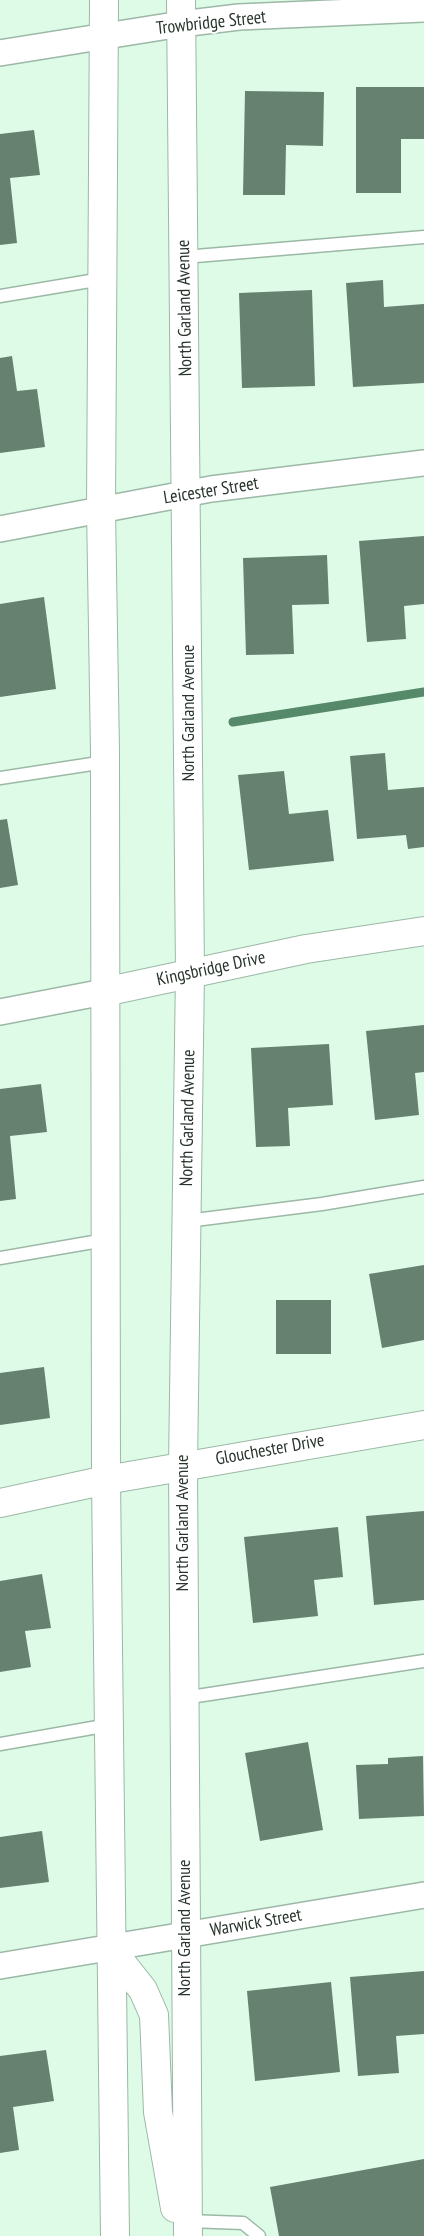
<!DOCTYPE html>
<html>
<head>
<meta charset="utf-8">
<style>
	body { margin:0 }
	canvas { display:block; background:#ddfbe7 }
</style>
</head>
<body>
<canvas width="424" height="2236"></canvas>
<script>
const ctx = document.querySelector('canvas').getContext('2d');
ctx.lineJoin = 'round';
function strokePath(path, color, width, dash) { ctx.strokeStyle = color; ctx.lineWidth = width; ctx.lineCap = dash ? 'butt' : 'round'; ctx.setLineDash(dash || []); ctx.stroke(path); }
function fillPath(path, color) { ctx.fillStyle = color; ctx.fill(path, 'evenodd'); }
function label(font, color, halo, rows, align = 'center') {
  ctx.font = font + ' "PT Sans Narrow",sans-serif'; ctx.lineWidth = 4; ctx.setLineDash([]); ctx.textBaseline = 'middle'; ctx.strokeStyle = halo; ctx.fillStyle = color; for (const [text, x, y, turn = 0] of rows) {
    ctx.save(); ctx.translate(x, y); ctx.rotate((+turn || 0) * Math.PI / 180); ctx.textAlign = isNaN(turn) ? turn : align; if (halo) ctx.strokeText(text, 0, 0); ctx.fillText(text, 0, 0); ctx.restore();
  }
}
strokePath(new Path2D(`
	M233 722 424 692`), '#56896a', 9);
fillPath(new Path2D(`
	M356 87H424V139H401V193H356Z
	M245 91 324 92 323 146 286 145 285 195H243Z
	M34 130 40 175 10 178 17 243 0 245V134Z
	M383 280 384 307 424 304V383L353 387 346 283Z
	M312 290 315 386 242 388 239 293Z
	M12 356 17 391 37 389 45 447 0 453V358Z
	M424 536V604L404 606 406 639 367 642 359 541Z
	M327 555 329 604 292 605 294 654 246 655 243 558Z
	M44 597 56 689 0 697V604Z
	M385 753 388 790 424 787V847L408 849 406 835 357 839 350 756Z
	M284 771 289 814 328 810 334 861 249 870 238 775Z
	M7 819 18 885 0 888V820Z
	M424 1025V1072L415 1073 419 1115 375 1120 366 1031Z
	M329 1044 333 1105 288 1108 290 1146 256 1147 251 1048Z
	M41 1084 47 1132 10 1136 16 1199 0 1201V1089Z
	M424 1265V1340L382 1348 369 1274Z
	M276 1300H331V1354H276Z
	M44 1367 50 1418 0 1425V1373Z
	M424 1511V1600L374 1605 366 1516Z
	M338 1527 343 1577 314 1580 318 1616 253 1623 244 1537Z
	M42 1574 51 1628 25 1631 31 1667 0 1672V1581Z
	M308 1742 323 1830 260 1841 245 1753Z
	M423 1756 424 1816 359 1819 356 1765 388 1764V1758Z
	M42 1831 49 1882 0 1888V1837Z
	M424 1971V2034L396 2036 399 2073 358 2076 350 1977Z
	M331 1982 340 2072 255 2081 247 1991Z
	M46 2050 54 2101 13 2107 19 2150 0 2153V2056Z
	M424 2159V2236H279L270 2187Z`), '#668170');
const service = new Path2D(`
	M184 257 424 237
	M0 296 102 279
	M0 778 105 762
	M187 1221 322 1204 424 1187
	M0 1258 105 1240
	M184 1698 424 1661
	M0 1744 109 1725
	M188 2221 243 2223 259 2236`);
const minor = new Path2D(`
	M0 53 181 24 239 17 424 9
	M0 529 211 489 424 463
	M0 1012 104 992
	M0 1966 424 1895`);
const tertiary = new Path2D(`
	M104 992 306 949 424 931
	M0 1503 106 1480 424 1425`);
const secondary = new Path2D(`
	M104 0 101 509 105 752 106 1480 115 2236
	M181 0 190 972 183 1466 188 2236
	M110 1948 143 1990 154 2015 158 2112 175 2208`);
strokePath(service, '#9cb8a6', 15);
strokePath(minor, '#9cb8a6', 28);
strokePath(tertiary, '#9cb8a6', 30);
strokePath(secondary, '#9cb8a6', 30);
strokePath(service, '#fff', 12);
strokePath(minor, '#fff', 25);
strokePath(tertiary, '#fff', 28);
strokePath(secondary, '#fff', 28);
label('18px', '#28342c', '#fff', [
	["Trowbridge Street",211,23,-6],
	["North Garland Avenue",185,308,-91],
	["Leicester Street",211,491,-9],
	["North Garland Avenue",189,713,-90],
	["Kingsbridge Drive",211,969,-12],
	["North Garland Avenue",188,1118,-89],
	["Glouchester Drive",270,1450,-10],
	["North Garland Avenue",183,1523,-90],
	["Warwick Street",256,1923,-10],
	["North Garland Avenue",185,1928,-90]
]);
</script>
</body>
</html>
